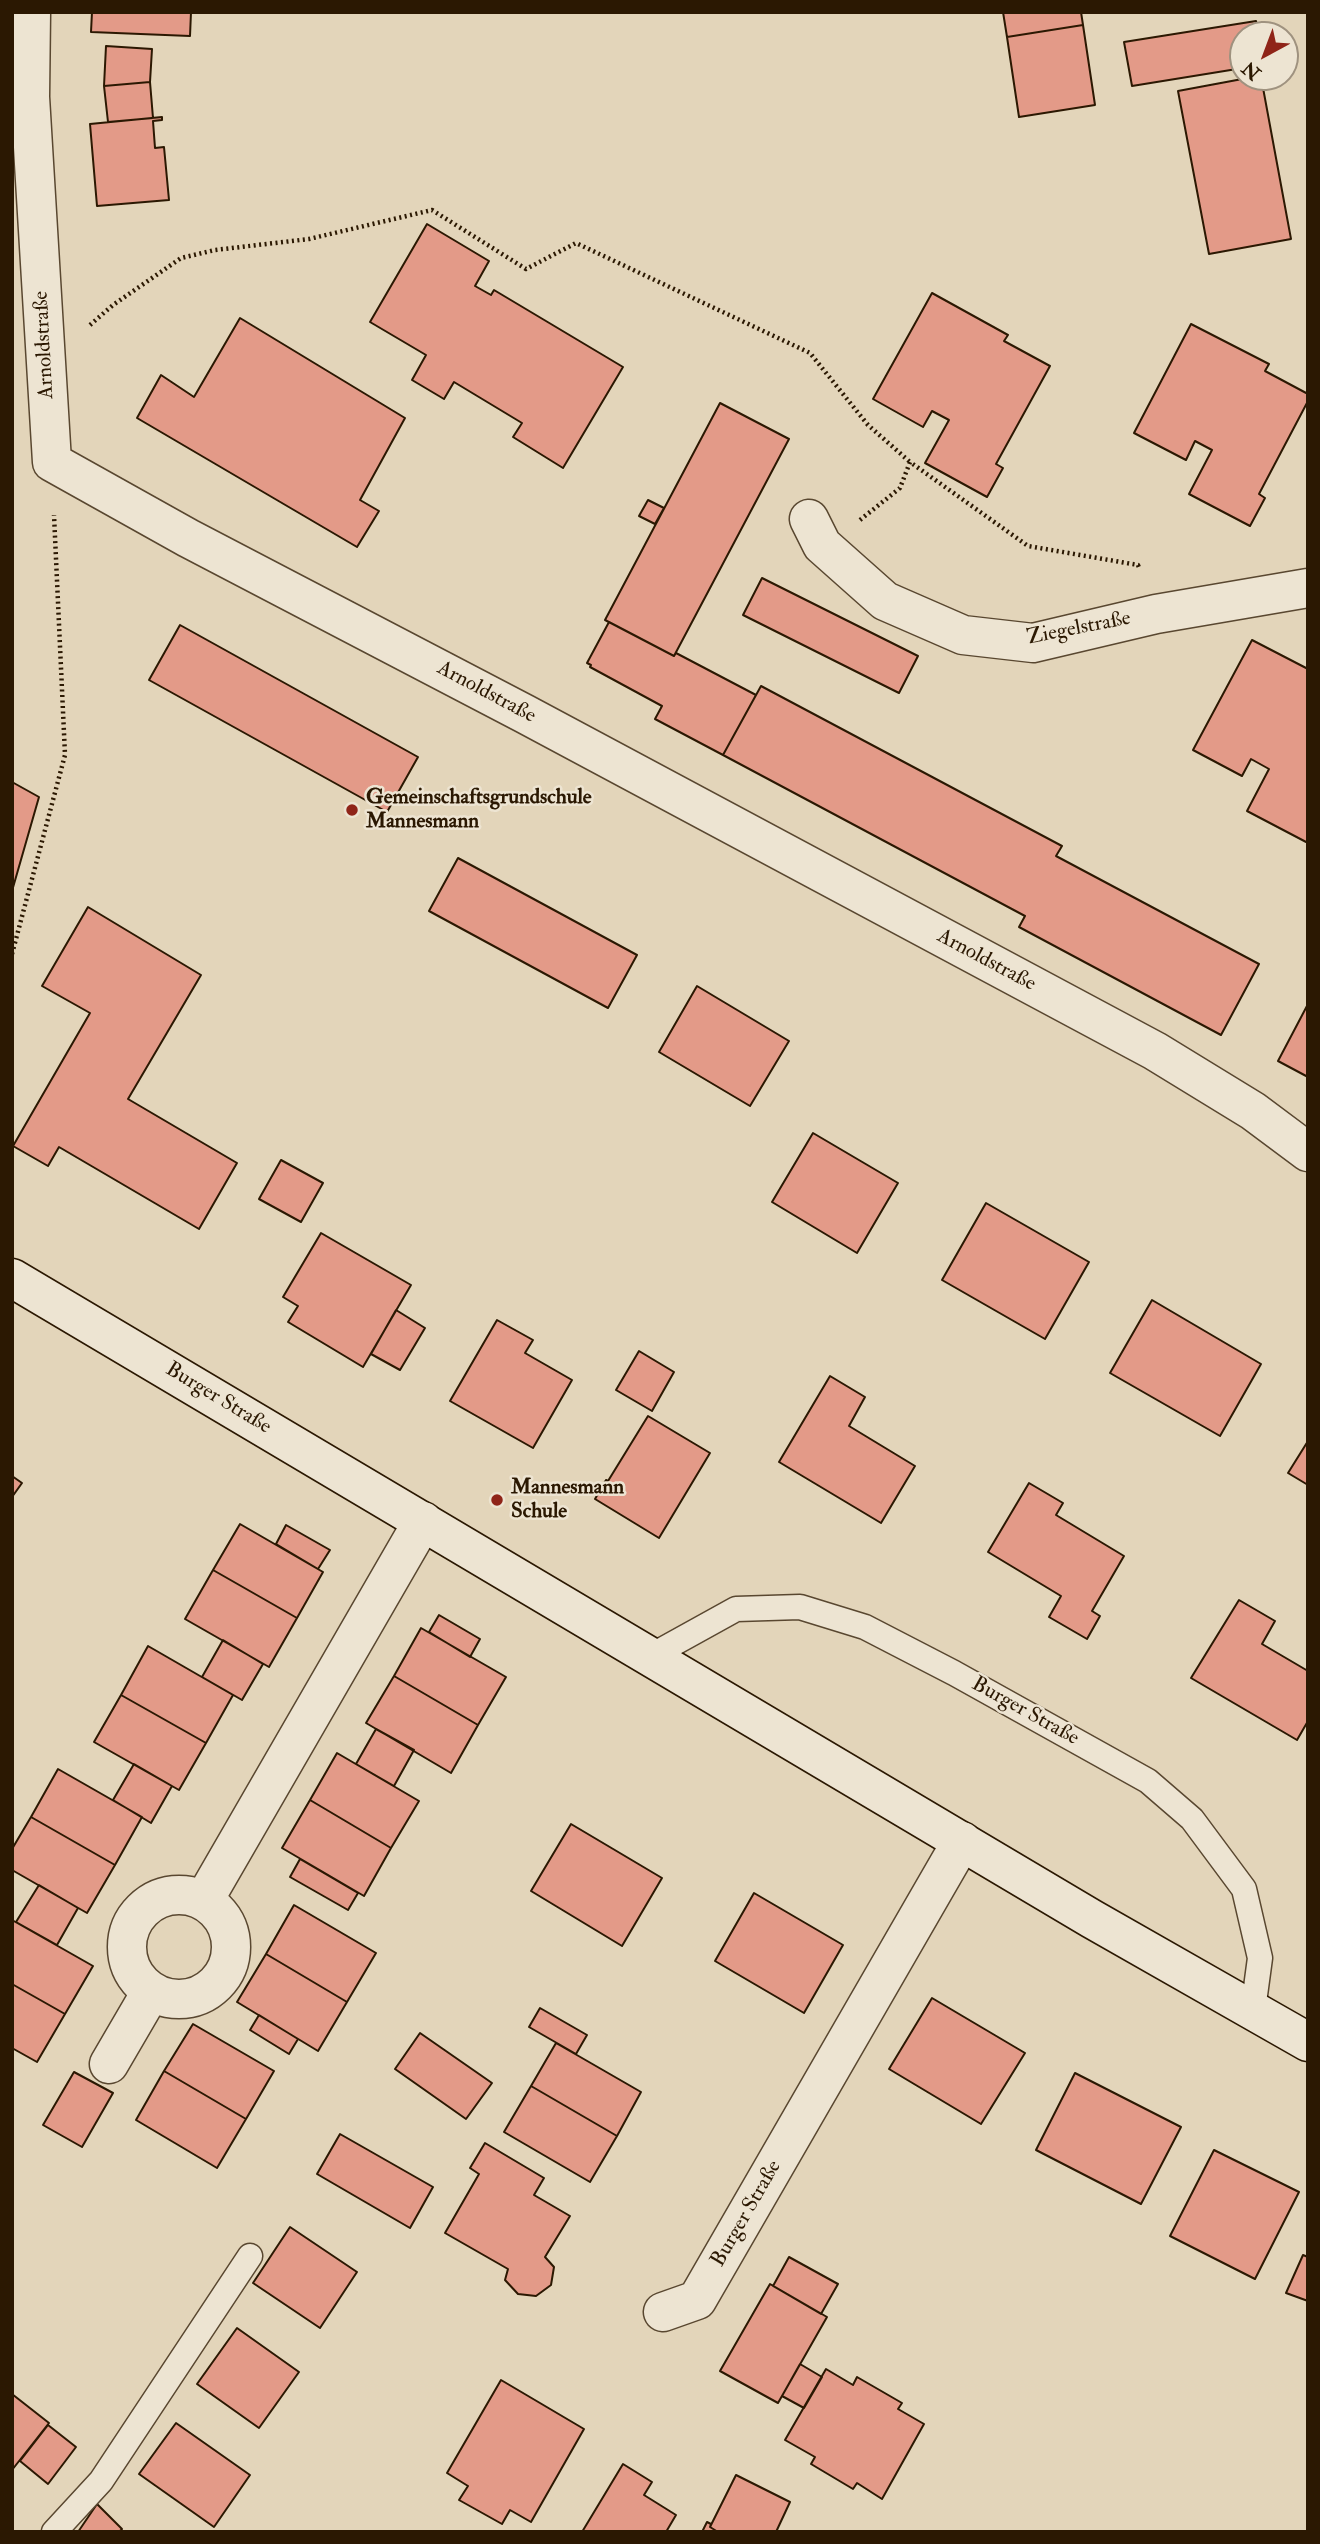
<!DOCTYPE html>
<meta charset="utf-8">
<style>
body{margin:0}
#map{position:relative;width:1320px;height:2544px;overflow:hidden;background:#e3d5ba;font-family:"IM FELL Double Pica",serif}
canvas{display:block}
.frame{position:absolute;inset:0;border:14px solid #2b1802;pointer-events:none}
.north{position:absolute;left:1229px;top:21px;width:70px;height:70px;box-sizing:border-box;background:#ede4d2;border:2px solid #9f927f;border-radius:50%;rotate:221deg;font-size:19px;font-weight:700;line-height:28px;text-align:center;color:#2b1802}
.north::after{content:'';display:block;margin:auto;width:24px;height:32px;background:#8f2418;clip-path:polygon(50% 0,100% 100%,50% 72%,0 100%)}
</style>
<div id="map">
<canvas width="1320" height="2544"></canvas>
<div class="frame"></div>
<div class="north">N</div>
</div>
<script>
const ctx = document.querySelector('canvas').getContext('2d');
ctx.lineJoin = 'round';
function fillPath(path, color) { ctx.fillStyle = color; ctx.fill(path, 'evenodd'); }
function stroke(path, color, width, dash) { ctx.strokeStyle = color; ctx.lineWidth = width; ctx.lineCap = dash ? 'butt' : 'round'; ctx.setLineDash(dash || []); ctx.stroke(path); }
function write(font, color, halo, rows, align = 'center') {
  ctx.font = font + ' "IM FELL Double Pica",serif'; ctx.lineWidth = 5; ctx.setLineDash([]); ctx.textBaseline = 'middle'; ctx.strokeStyle = halo; ctx.fillStyle = color; for (const [text, x, y, turn = 0] of rows) {
    ctx.save(); ctx.translate(x, y); ctx.rotate((+turn || 0) * Math.PI / 180); ctx.textAlign = isNaN(turn) ? turn : align; if (halo) ctx.strokeText(text, 0, 0); ctx.fillText(text, 0, 0); ctx.restore();
  }
}
const building = new Path2D(`
 M92,12h99l-1,24 -99,-4z
 M1003,12h78l2,13 -76,12z
 M1256,21l3,14h-16v33l-111,18 -8,-44z
 M1083,25l12,80 -76,12 -12,-80z
 M106,46l46,3 -2,33 -46,4z
 M1253,77h8l30,162 -82,15 -31,-163z
 M150,82l3,36 -45,4 -4,-36z
 M162,117v3l-9,1 2,27 9,-1 5,53 -72,6 -7,-82z
 M427,224l62,37 -14,25 16,9 3,-5 129,77 -60,101 -50,-31 9,-14 -68,-41 -10,17 -32,-19 14,-25 -56,-33z
 M932,293l76,42 -4,6 46,25 -54,98 7,4 -16,29 -62,-34 24,-43 -17,-9 -9,16 -50,-28z
 M240,318l165,100 -45,82 19,11 -22,36 -220,-129 24,-43 33,22z
 M1191,324l78,40 -4,7 43,23v7l-49,93 6,4 -15,28 -61,-32 23,-44 -17,-9 -9,19 -52,-27z
 M720,403l69,36 -115,217 -69,-36z
 M648,500l16,8 -9,16 -16,-8z
 M762,578l156,78 -19,37 -156,-78z
 M609,622l65,34 2,-3 80,42 -33,60 -68,-36 7,-13 -72,-39 1,-2 -4,-2z
 M180,625l238,132 -31,55 -238,-132z
 M1252,640l56,29v174l-61,-32 22,-42 -18,-10 -9,17 -49,-26z
 M761,686l301,160 -6,10 203,108 -38,71 -202,-108 6,-11 -302,-161z
 M12,782l27,15 -27,94z
 M458,858l179,97 -29,53 -179,-97z
 M88,907l113,68 -73,124 109,64 -38,66 -140,-82 -11,19 -35,-20 77,-133 -48,-27z
 M697,986l92,55 -39,65 -91,-54z
 M1308,1004v73l-30,-16z
 M813,1133l85,50 -41,70 -85,-51z
 M281,1160l42,23 -22,39 -42,-23z
 M986,1203l103,59 -44,77 -103,-59z
 M321,1233l90,52 -48,82 -75,-45 10,-16 -15,-9z
 M1152,1300l109,64 -41,72 -110,-63z
 M396,1310l29,18 -25,42 -29,-16z
 M497,1320l36,20 -8,13 47,27 -39,68 -83,-47z
 M639,1351l35,21 -22,39 -36,-21z
 M830,1376l35,21 -16,29 66,40 -34,57 -102,-61z
 M648,1416l62,37 -51,85 -64,-39 11,-19 2,1z
 M1308,1441v44l-20,-12z
 M12,1476l10,7 -10,14z
 M1029,1483l34,20 -7,12 68,41 -32,55 8,5 -13,23 -38,-22 12,-21 -73,-44z
 M240,1524l83,48 -26,46 -84,-48z
 M286,1525l44,25 -12,19 -42,-25z
 M213,1570l84,48 -28,49 -84,-48z
 M1239,1600l36,21 -13,23 46,27v50l-11,19 -106,-62z
 M439,1615l41,24 -10,18 -41,-25z
 M421,1628l85,49 -28,48 -84,-49z
 M223,1640l40,24 -21,36 -40,-23z
 M148,1646l85,49 -27,48 -85,-48z
 M394,1676l84,49 -27,48 -85,-50z
 M121,1695l85,48 -27,47 -85,-48z
 M376,1729l38,21 -20,36 -38,-22z
 M337,1753l82,48 -28,47 -81,-48z
 M134,1764l38,22 -21,37 -38,-23z
 M58,1769l84,48 -27,48 -84,-48z
 M310,1800l81,48 -27,48 -82,-48z
 M31,1817l84,48 -28,48 -75,-43v-21z
 M571,1824l91,54 -40,68 -91,-55z
 M300,1859l58,34 -10,17 -58,-33z
 M39,1885l39,23 -21,37 -41,-23z
 M754,1893l89,52 -39,68 -89,-52z
 M294,1905l82,48 -29,49 -81,-48z
 M12,1920l81,46 -28,48 -53,-30z
 M266,1954l81,48 -29,49 -81,-49z
 M12,1984l53,30 -28,48 -25,-14z
 M932,1998l93,55 -44,71 -92,-55z
 M540,2008l47,27 -11,19 -47,-27z
 M259,2015l39,24 -9,15 -39,-24z
 M193,2024l81,47 -28,48 -82,-48z
 M420,2033l72,50 -26,36 -71,-50z
 M556,2043l85,49 -24,44 -86,-50z
 M164,2071l82,48 -29,49 -81,-48z
 M74,2072l39,21 -31,54 -39,-22z
 M1075,2073l106,54 -40,77 -105,-54z
 M531,2086l86,50 -27,46 -86,-50z
 M340,2134l93,53 -23,41 -93,-54z
 M485,2143l59,35 -10,17 36,21 -25,41 9,10 -3,18 -15,11 -18,-2 -13,-14 3,-11 -63,-36 34,-59 -9,-6z
 M1214,2150l85,42 -44,87 -85,-43z
 M290,2227l67,45 -37,56 -67,-45z
 M1303,2255l5,2v44l-22,-8z
 M789,2257l49,27 -17,30 -48,-28z
 M770,2284l57,33 -49,86 -58,-32z
 M237,2328l62,44 -40,56 -62,-44z
 M800,2364l22,13 -18,31 -22,-12z
 M826,2369l27,16 4,-8 45,26 -4,6 26,15 -42,75 -25,-16 -4,6 -42,-25 4,-7 -30,-17z
 M501,2380l83,49 -53,93 -21,-12 -8,14 -43,-24 9,-14 -21,-13z
 M12,2394l37,29 -37,47z
 M176,2423l74,52 -36,52 -75,-53z
 M48,2425l28,22 -28,37 -28,-23z
 M623,2464l29,18 -8,13 32,20 -10,17h-84z
 M736,2475l54,27 -14,30h-58l-8,-5z
 M97,2504l25,25 -3,3h-41z
 M707,2522l4,2 -1,3 8,5h-16z`);
const path = new Path2D(`
 M90,325l23,-20 68,-47 34,-8 94,-11 123,-29 94,59 50,-26 234,110 58,72 42,37
 M860,520l40,-32 10,-26 118,84 110,19 2,5
 M12,954l53,-199 -11,-240`);
const service = new Path2D(`
 M651,1656l85,-47 64,-2 65,20 89,46 194,108 44,38 52,70 16,69 -7,52
 M54,2532l47,-51 149,-225`);
const minor = new Path2D(`
 M31,12l-1,85 22,365 136,76 337,176 630,337 98,60 55,41
 M809,519l13,26 63,56 78,34 70,8 123,-29 152,-26
 M127 1947a52 52 0 1 1 104 0a52 52 0 1 1-104 0Z
 M204,1900l219,-379
 M109,2064l42,-72
 M663,2312l34,-12 265,-459`);
const secondary = new Path2D(`
 M12,1278l1080,641 216,123`);
const markers = [
 [352,810,7,"#8f2418"],
 [497,1500,7,"#8f2418"]
];
const streetNames = [
 ["Arnoldstraße",45,345,-93],
 ["Ziegelstraße",1079,629,-11],
 ["Arnoldstraße",486,693,28],
 ["Arnoldstraße",986,961,28],
 ["Burger Straße",218,1399,31],
 ["Burger Straße",1025,1712,29],
 ["Burger Straße",747,2214,-60]
];
const poiNames = [
 ["Gemeinschaftsgrundschule",366,798],
 ["Mannesmann",366,822],
 ["Mannesmann",511,1488],
 ["Schule",511,1512]
];
fillPath(building, '#e39a88');
stroke(building, '#2b1802', 2);
stroke(service, '#594730', 27);
stroke(minor, '#594730', 41);
stroke(secondary, '#2b1802', 41);
stroke(path, '#2b1802', 4.5, [2, 3.5]);
stroke(service, '#ede4d2', 24);
stroke(minor, '#ede4d2', 38);
stroke(secondary, '#ede4d2', 38);
for (const [x, y, r, color] of markers) { const dot = new Path2D(); dot.arc(x, y, r, 0, 2 * Math.PI); ctx.fillStyle = color; ctx.fill(dot); stroke(dot, '#ede4d2', 2.5); }
write('21px', '#2b1802', '#ede4d2', streetNames);
write('bold 21px', '#2b1802', '#ede4d2', poiNames, 'left');
</script>
